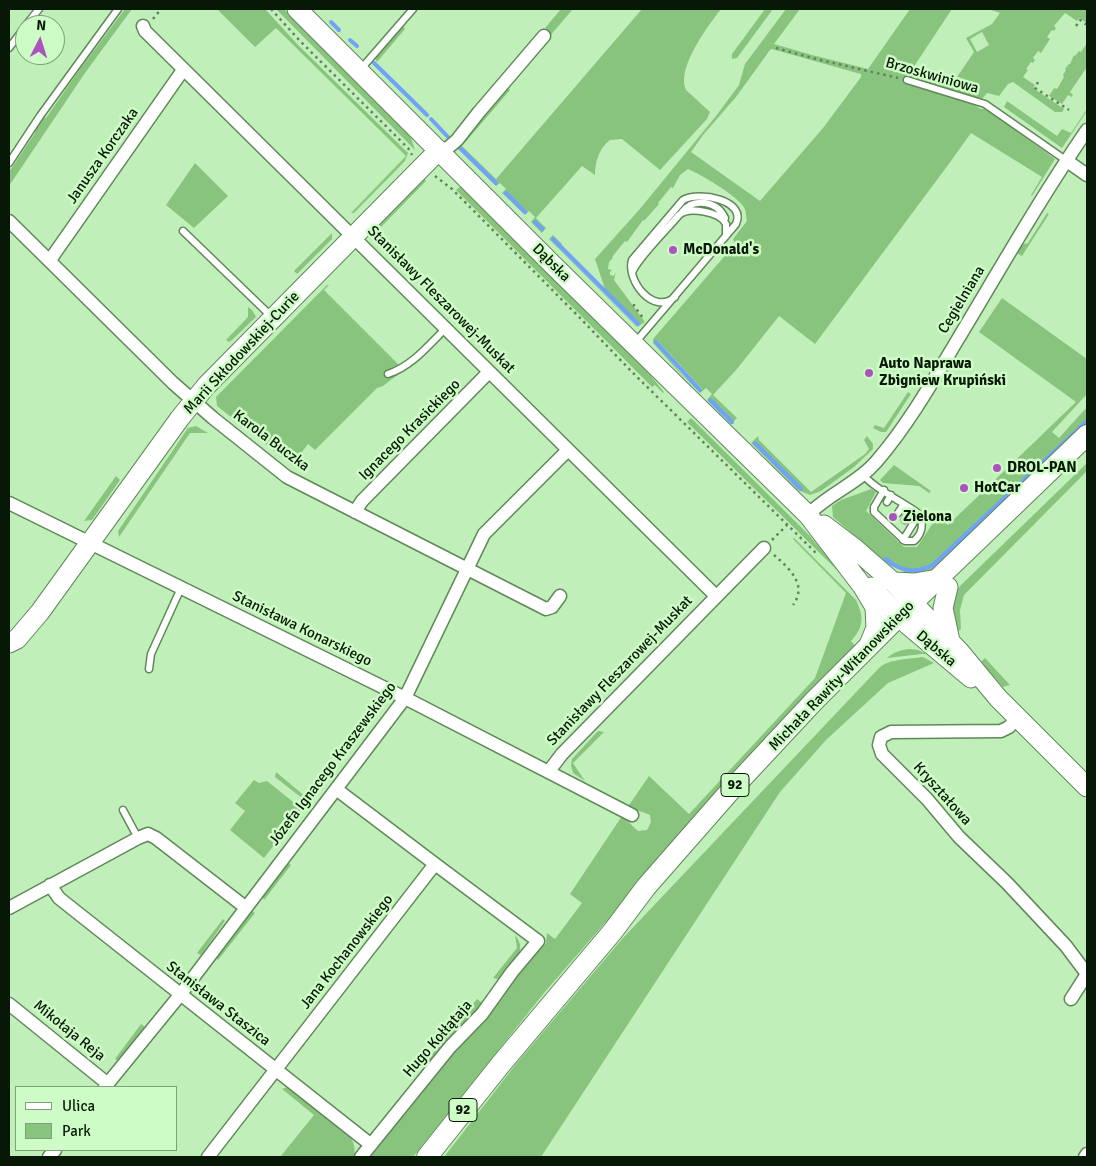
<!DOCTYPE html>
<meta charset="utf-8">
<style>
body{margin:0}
#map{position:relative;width:1096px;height:1166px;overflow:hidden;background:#c1efb9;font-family:Signika,sans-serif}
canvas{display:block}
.frame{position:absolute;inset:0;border:10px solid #081806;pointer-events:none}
.legend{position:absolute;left:15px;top:1086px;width:162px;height:65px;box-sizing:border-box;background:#cefcc6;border:1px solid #7fa179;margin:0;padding:6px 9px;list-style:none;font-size:15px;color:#081806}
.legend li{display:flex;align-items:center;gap:10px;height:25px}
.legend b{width:25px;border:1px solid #7fa179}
.north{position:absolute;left:15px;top:15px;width:50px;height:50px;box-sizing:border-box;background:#cefcc6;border:1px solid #7fa179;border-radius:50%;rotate:5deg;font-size:14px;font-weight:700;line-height:20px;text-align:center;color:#081806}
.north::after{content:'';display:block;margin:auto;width:18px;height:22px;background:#ad53bf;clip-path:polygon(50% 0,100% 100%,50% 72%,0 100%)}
</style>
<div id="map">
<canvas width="1096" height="1166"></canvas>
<div class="frame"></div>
<ul class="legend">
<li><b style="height:6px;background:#fff"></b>Ulica</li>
<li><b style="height:14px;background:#89c47e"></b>Park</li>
</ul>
<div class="north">N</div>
</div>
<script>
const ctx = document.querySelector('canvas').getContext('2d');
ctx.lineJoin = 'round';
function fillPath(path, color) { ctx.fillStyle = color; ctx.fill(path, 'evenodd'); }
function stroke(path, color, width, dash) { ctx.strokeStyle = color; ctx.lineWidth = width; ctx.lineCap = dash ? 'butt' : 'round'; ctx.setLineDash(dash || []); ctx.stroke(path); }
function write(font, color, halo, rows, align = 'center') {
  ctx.font = font + ' Signika,sans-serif'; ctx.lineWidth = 5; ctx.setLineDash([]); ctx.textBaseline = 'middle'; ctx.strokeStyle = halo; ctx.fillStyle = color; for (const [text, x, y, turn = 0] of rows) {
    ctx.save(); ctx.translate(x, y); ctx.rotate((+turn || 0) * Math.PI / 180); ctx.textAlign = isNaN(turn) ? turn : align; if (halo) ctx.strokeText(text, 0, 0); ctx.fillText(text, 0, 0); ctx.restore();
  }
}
const green = new Path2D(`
 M125,9h7l-47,64 -76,113v-14l26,-39 -1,-2 10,-14 2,1 34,-49z
 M217,9h48l33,36 110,108 -3,8 -51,52h-3l55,-57 -130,-128 -21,19z
 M276,9h8l126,126 5,15z
 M561,9h12l-66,77 3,4 -48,56 34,33 146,-170h79c-13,17 -45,59 -35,81l24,22 -3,7 -47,51 -38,-31 -12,1c-11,8 -15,22 -15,35l-13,-9 -46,52 10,10 -4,5 -11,-11 4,-5 -6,-6 -4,4 -23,-22 4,-4 -6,-6 -4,3 -39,-38 31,-43 62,-72 -5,-5z
 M765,9h8l-36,49 -5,1v-5z
 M786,9h14l-26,35 38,11 56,14 42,-60h42l-41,62 42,12 21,-31 -8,-14 26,-14 8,-11 -12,-4h99v14l-8,-5 -2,3 -12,-8 -11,13 2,2 -2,3 -2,-1 -5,7 3,2 -9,14 -3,-2 -5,7 2,2 -2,3 -2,-1 -5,7 2,1 -5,7 12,8 -2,3 31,21 -2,3h-7l-42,-30 -5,2 -9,12 -12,-3 -5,6h-6l-6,4 11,6 11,-1 11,10 -1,2 53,39 -23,37 -1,-1 11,-18 -71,-44 -23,32 -133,179 -36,-28 -42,53 -24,26 24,23 -6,6 -24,-24 5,-6 -6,-6 -6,5 -21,-21 -26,-29v-4l82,-95 -2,-5 14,-18c-1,-4 -1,-9 -2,-12 -5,-12 -45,-35 -57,-40l-8,6 -7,13 -2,-1 -13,16 1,1 -15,17 -1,-1 -16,22 -2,-1 -13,16 1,1 -4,4 -1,7 4,1 -2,2v3l4,1 2,-4 -2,8 31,42 -8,5 -88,-88 4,-4 9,9 -3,4 78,78 3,-2 -35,-35 -10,-30 44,-49 77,-94 23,-31 6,-21zM982,32l7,13 -12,7 -7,-13zM772,49l85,24 4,1v3l-38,51 -63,73 -69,-49 12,-17 33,-38 34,-47zM657,340l45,49 -2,2 -18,-17 -27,-32z
 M403,26l2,3 -28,33 -3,-5z
 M1087,43v24l-17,25 3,3 -1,2 -4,-2 -6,9 -13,-8 5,-8 3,1 7,-12 -1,-2 3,-5 -1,-1 4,-5h1l4,-9 1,1 4,-5 2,1z
 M1007,101l50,35 5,-7 9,4 16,-24v2l-25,37 -58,-41z
 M195,163l33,33 -34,32 -28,-23z
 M424,179l2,2 -45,46 -2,-3z
 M461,186l182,180 21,26 -1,1 -8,-8 -3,2 -196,-197z
 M1047,213l2,1 -27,42 -4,-2 -1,-3 4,-6 7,-2z
 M332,233v6l-35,35 -3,-3z
 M327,285h2l-5,5 80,80 -21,16 -6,2 -62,62 -7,-6 -16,21 -75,-59 -1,-9z
 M1002,298l85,61v35l-35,38 7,6 28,-31v17l-154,148 -27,4 1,-3 -18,-8 -56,-48 -1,-11 9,-6 30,-11 5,3 -10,19 38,36h13l20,-30 11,8 128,-123 -97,-70z
 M248,307l4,3 4,7 -24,23 -3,2 -3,-2 22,-23z
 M908,392l3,2 -25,38h-5l-8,-4 2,-3 9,3z
 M691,418l118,117 39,46 -161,-159z
 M196,426l12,7h-18l-71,104 -1,-6 70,-103z
 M758,436l1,4 52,52 54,-38 4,-5 -5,-9 3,-4 6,8v5l-19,18 -33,24 -11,4 -12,-5 -47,-47z
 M907,444l-13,21 37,26 -2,2 -10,-7 -36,-3 -3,-3 14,-15z
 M1087,463v8l-123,124 -4,15 1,19 -7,6 -3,-35 9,-14z
 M116,476l4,4 -28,40 -8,1z
 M794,538l62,62c8,17 8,27 -5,41l5,6 -226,247 -86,99 -131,164h-49l165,-199h4l13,-15 1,-10 8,6 27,-36 -12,-9 52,-78 16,15 9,-1 4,-8 -1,-7c-10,-5 -14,-4 -23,-7l22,-32 40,38 126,-136 31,-85 -53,-54z
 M909,649l9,1 10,4h-6l-35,4c7,-6 13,-8 22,-9z
 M923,657l11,6 -46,20 -62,57 -46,52 -239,365h-97l72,-93 107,-126 256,-270c9,-9 31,-9 44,-11z
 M985,658l25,27 -7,2 -22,-25z
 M598,731l6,1 -31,31 12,18 -12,-8 -2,-8 1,-6z
 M276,772l30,25 15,-20 3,3 -17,22 -32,-25z
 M254,780l5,3 8,-2 35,28 -38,49 -34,-28 15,-19 -10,-8z
 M288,863l3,2 -27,35 -2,-4z
 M251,910l4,3 -37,47 -3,-3z
 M223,919l2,2 -24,34 -4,-2z
 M515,935c14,17 -3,32 -14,45l-8,-2 24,-30z
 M477,999l7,5 -57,65 -3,-5z
 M141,1024l4,3 -27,34 -3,-2z
 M287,1087l4,2c15,11 56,37 62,53 2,5 2,10 1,15h-74l34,-42 -32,-26z`);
const stream = new Path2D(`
 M331,22l8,8
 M350,40l7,6
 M374,63l53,52
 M431,119l17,18
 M460,148l36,35
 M506,193l19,19
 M535,222l7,7
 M553,239l85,85
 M656,342l44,48
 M710,400l22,22
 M755,443l46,46
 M885,560l1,-1c15,13 30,15 47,6l154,-144`);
const path = new Path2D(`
 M271,9l29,32 108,107 4,7
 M153,19l8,-10
 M1076,26l4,-6 7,5
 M776,48l40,11 82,19
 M1038,82l-3,6 34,22
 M435,176l17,13 130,131 49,51 187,184
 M634,304v2l10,13
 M772,540l15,-15
 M774,555c15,13 34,30 19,50`);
const lane = new Path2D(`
 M26,25l13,-16
 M9,48l16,-21
 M360,70l53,-61
 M907,80l78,24 82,57
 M9,163l31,-47 78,-107
 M682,212c12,-15 35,-11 43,6
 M183,231l89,86
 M632,273c3,-12 37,-46 47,-58 10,-9 41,-3 47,9v12
 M634,344l102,-120c11,-24 -37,-33 -53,-24l-51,60c-6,20 21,56 43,37
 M388,374c24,-8 41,-29 58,-46
 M863,474c9,14 41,28 56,40 5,10 3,20 -5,27h-9l-31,-29v-5l10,-17
 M887,502l4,-7
 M898,513l6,-9
 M905,520l7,-11
 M903,540l16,-26
 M149,669l2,-15 30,-66
 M123,810l15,28`);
const street = new Path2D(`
 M143,26l2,5 571,565
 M442,153l15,-13 22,-28 65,-76
 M1067,161l20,14
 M9,221l164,162 40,35 74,59 259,132 6,-2 8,-11
 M50,260l133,-190
 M9,503l396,195 227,117
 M355,512l7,-11 127,-129
 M808,515c20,-21 49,-31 68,-53 32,-37 57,-81 82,-123 42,-70 83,-142 129,-209
 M1017,718l-8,9 -8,4 -110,1 -10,5 -2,8 3,9 45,45 32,38 48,46 59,63 21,28
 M549,771l13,-17 202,-206
 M50,885l9,13 10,8 301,238
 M9,908l129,-70 10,-4 8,4 89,69
 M1071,999l16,-25
 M9,1004l99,80
 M105,1087l75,-92 225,-297 79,-164 84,-84
 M49,1157l6,-7
 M208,1157l227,-293 -99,-75
 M361,1157l89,-110 32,-33 30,-42 26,-31 -103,-77
 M1085,1157l2,-3`);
const secondary = new Path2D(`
 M297,9l256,256 255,250 55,72 12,20 1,21 -8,19
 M824,525l29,22 40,35 67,70 38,46 89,89
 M893,582l21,1 24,-4
 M871,587l37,38 63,53
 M948,587l-5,21 7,33
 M9,643l8,-4 23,-27 140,-194 26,-32 233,-236`);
const primary = new Path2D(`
 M427,1157l74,-93 112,-133 33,-44 85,-97 83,-89 85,-85 188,-181`);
const markers = [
 [673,250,5,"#ad53bf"],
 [869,373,5,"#ad53bf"],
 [997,468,5,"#ad53bf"],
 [964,488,5,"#ad53bf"],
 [893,517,5,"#ad53bf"]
];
const shields = [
 [735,785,28],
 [463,1110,28]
];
const shieldNames = [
 ["92",735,785],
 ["92",463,1110]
];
const streetNames = [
 ["Brzoskwiniowa",932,76,16],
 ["Janusza Korczaka",103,156,-55],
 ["Dąbska",551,263,45],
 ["Stanisławy Fleszarowej-Muskat",441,300,45],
 ["Cegielniana",962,300,-59],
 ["Marii Skłodowskiej-Curie",242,353,-47],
 ["Ignacego Krasickiego",410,430,-45],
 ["Karola Buczka",271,441,37],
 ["Stanisława Konarskiego",302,629,26],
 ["Dąbska",936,649,40],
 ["Stanisławy Fleszarowej-Muskat",620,671,-46],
 ["Michała Rawity-Witanowskiego",842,676,-46],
 ["Józefa Ignacego Kraszewskiego",333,764,-53],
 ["Kryształowa",942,794,48],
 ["Jana Kochanowskiego",347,952,-52],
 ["Stanisława Staszica",218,1004,38],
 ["Mikołaja Reja",69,1031,39],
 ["Hugo Kołłątaja",438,1039,-49]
];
const poiNames = [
 ["McDonald's",683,250],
 ["Auto Naprawa",879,364],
 ["Zbigniew Krupiński",879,381],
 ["DROL-PAN",1007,468],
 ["HotCar",974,488],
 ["Zielona",903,517]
];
fillPath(green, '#89c47e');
stroke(stream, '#6ea2fb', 4);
stroke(lane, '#5f8858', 9);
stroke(street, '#5f8858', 15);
stroke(secondary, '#5f8858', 21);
stroke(primary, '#5f8858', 22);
stroke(path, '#63825e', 2.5, [2.5, 4]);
stroke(lane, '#fff', 6);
stroke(street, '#fff', 12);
stroke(secondary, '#fff', 19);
stroke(primary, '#fff', 20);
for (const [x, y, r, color] of markers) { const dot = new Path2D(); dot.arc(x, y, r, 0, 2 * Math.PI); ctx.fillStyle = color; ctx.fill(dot); stroke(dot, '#cefcc6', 2); }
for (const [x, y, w] of shields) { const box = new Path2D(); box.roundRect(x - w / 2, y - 11.5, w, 23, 4); ctx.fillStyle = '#cefcc6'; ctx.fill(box); stroke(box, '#081806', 1); }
write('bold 14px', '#081806', null, shieldNames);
write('15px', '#081806', '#cefcc6', streetNames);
write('bold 15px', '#081806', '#cefcc6', poiNames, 'left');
</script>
